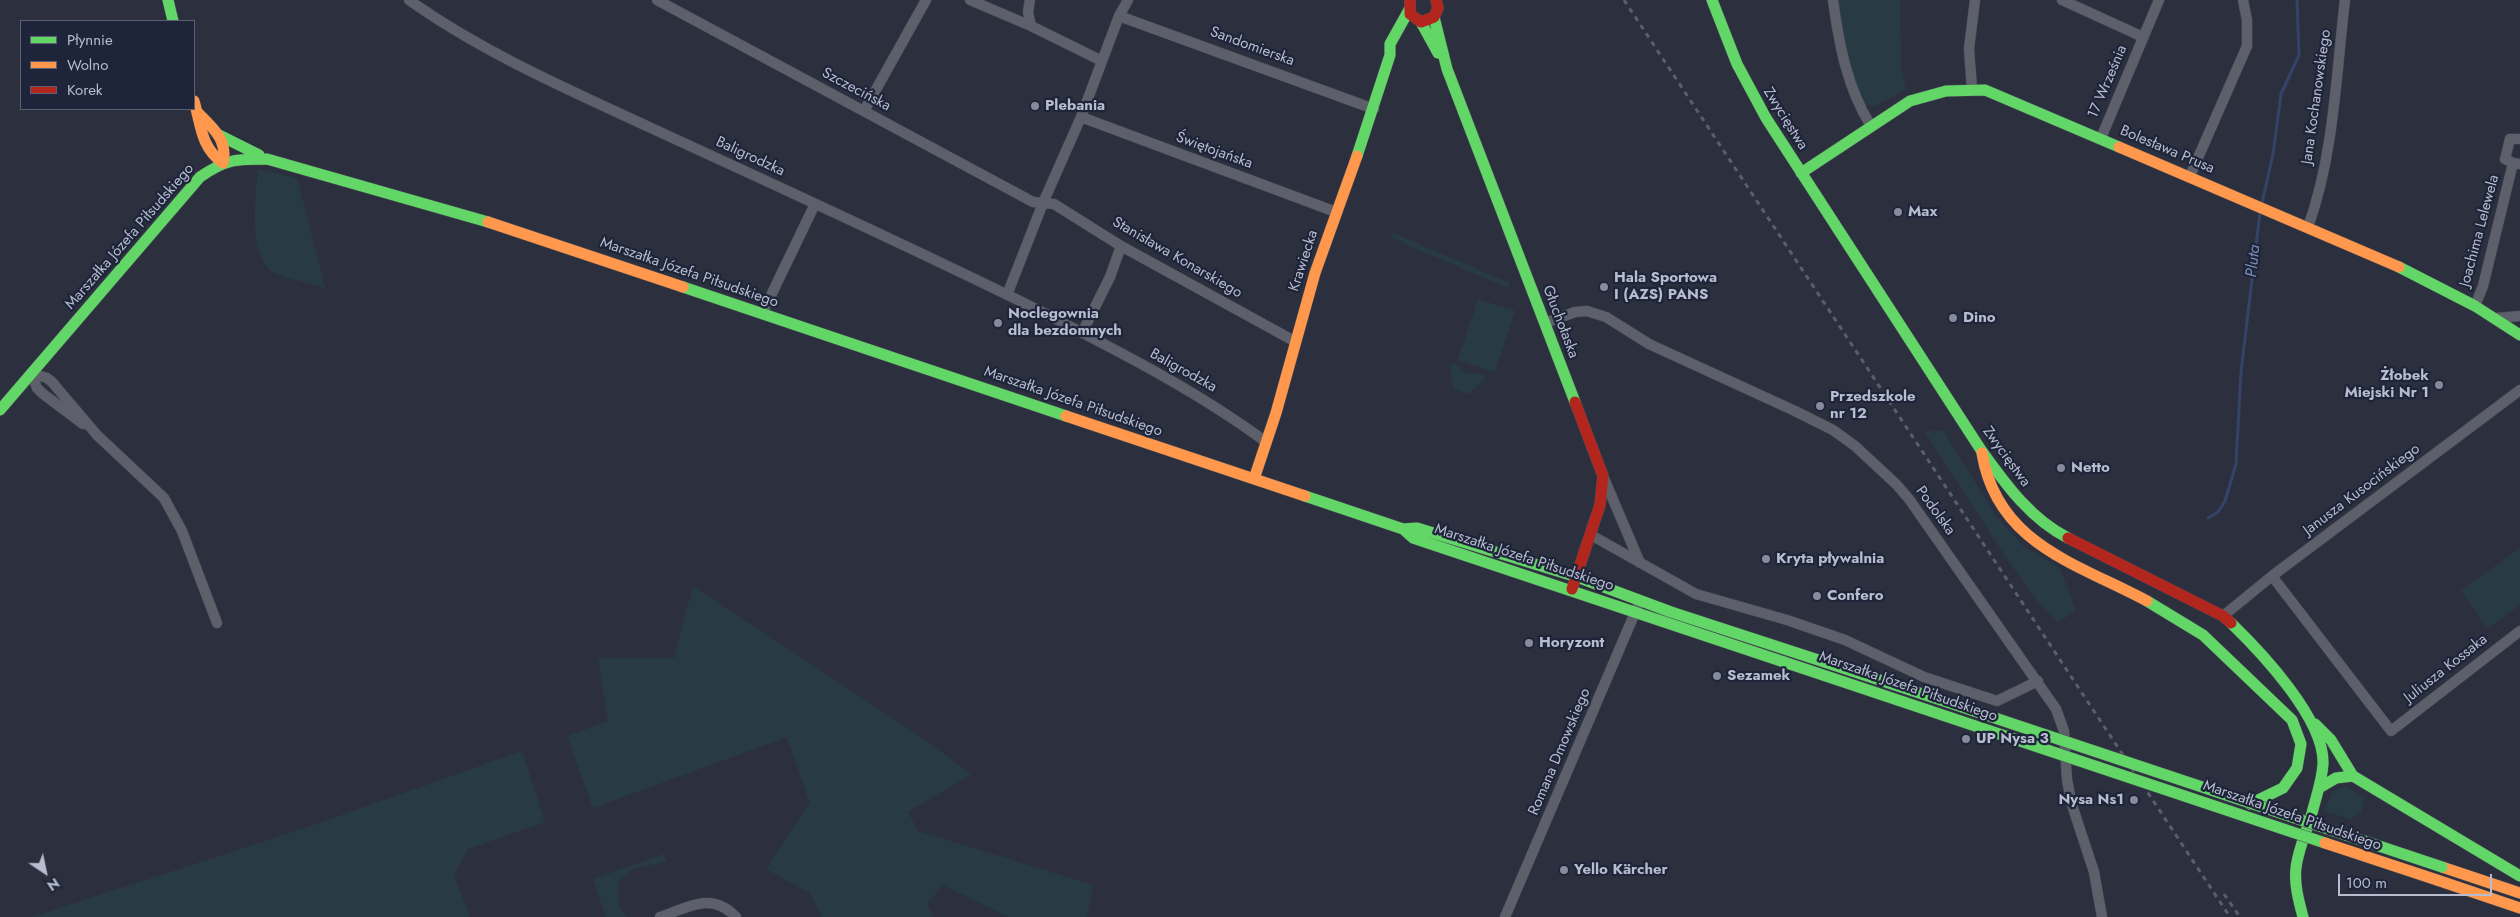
<!DOCTYPE html>
<meta charset="utf-8">
<style>
body{margin:0}
#map{position:relative;width:2520px;height:917px;overflow:hidden;background:#2c303e;font-family:Jost,sans-serif}
canvas{display:block}
.legend{position:absolute;left:20px;top:20px;width:175px;height:90px;box-sizing:border-box;background:#1e253a;border:1px solid #5b6175;margin:0;padding:6px 9px;list-style:none;font-size:15px;color:#b7bcce}
.legend li{display:flex;align-items:center;gap:10px;height:25px}
.legend b{width:25px;border:1px solid #5b6175}
.north{position:absolute;left:20px;top:847px;width:50px;height:50px;-webkit-text-stroke:4px #1e253a;paint-order:stroke;rotate:146deg;font-size:14px;font-weight:700;line-height:20px;text-align:center;color:#b7bcce}
.north::after{content:'';display:block;margin:auto;width:18px;height:22px;background:#b7bcce;clip-path:polygon(50% 0,100% 100%,50% 72%,0 100%)}
.scale{position:absolute;left:2338px;top:874px;width:154px;height:22px;box-sizing:border-box;border:2px solid #b7bcce;border-top:0;padding-left:6px;font-size:15px;line-height:18px;white-space:nowrap;color:#b7bcce;-webkit-text-stroke:4px #1e253a;paint-order:stroke}
</style>
<div id="map">
<canvas width="2520" height="917"></canvas>
<ul class="legend">
<li><b style="height:6px;background:#63d668"></b>Płynnie</li>
<li><b style="height:6px;background:#ff974d"></b>Wolno</li>
<li><b style="height:6px;background:#b3261e"></b>Korek</li>
</ul>
<div class="north">N</div>
<div class="scale">100 m</div>
</div>
<script>
const ctx = document.querySelector('canvas').getContext('2d');
ctx.lineJoin = 'round';
function fillPath(path, color) { ctx.fillStyle = color; ctx.fill(path, 'evenodd'); }
function stroke(path, color, width, dash) { ctx.strokeStyle = color; ctx.lineWidth = width; ctx.lineCap = dash ? 'butt' : 'round'; ctx.setLineDash(dash || []); ctx.stroke(path); }
function write(font, color, halo, rows, align = 'center') {
  ctx.font = font + ' Jost,sans-serif'; ctx.lineWidth = 4.5; ctx.setLineDash([]); ctx.textBaseline = 'middle'; ctx.strokeStyle = halo; ctx.fillStyle = color; for (const [text, x, y, turn = 0] of rows) {
    ctx.save(); ctx.translate(x, y); ctx.rotate((+turn || 0) * Math.PI / 180); ctx.textAlign = isNaN(turn) ? turn : align; if (halo) ctx.strokeText(text, 0, 0); ctx.fillText(text, 0, 0); ctx.restore();
  }
}
const green = new Path2D(`
 M1838,0h62l1,68 5,22 -31,16 -13,-2 -10,-26z
 M258,169l39,9 28,110c-12,-4 -43,-10 -52,-16 -26,-18 -17,-75 -15,-103z
 M1393,233l117,50 -2,5 -103,-44v-2l-13,-4z
 M1478,299l37,12 -20,61 -37,-12z
 M1452,364h4l11,10 15,-1 3,5 -16,16 -15,-5 -4,-21z
 M1943,430l53,86 27,30 37,22 16,43 -18,11 -15,-14 -34,-46 -84,-130z
 M2520,548v57l-32,23 -27,-37z
 M693,586l235,156 43,32 -63,38 10,19 175,54 -6,32h-78l-66,-32 -16,19 6,13h-111l-12,-24 -44,-24 44,-66 -23,-66 -194,71 -26,-72 41,-15 -10,-63h76z
 M522,751l23,71 -77,27 -14,26 16,42h-438l273,-89z
 M2347,787l18,11 -4,14 -10,7 -27,-8 9,-20z
 M664,854l3,8 -32,6 -16,13c-2,15 -3,25 9,36h-22l-13,-38z`);
const stream = new Path2D(`
 M2262,203l11,-49 8,-60 18,-39 -2,-55
 M2208,518l10,-6 7,-11 11,-37 5,-92 19,-160`);
const street = new Path2D(`
 M409,0c73,52 158,89 240,127 132,61 265,121 395,186 76,39 153,78 222,129
 M657,0l376,202 21,2 67,42 175,96
 M970,0l61,26 71,35
 M1030,0l-2,12 3,14
 M1833,0c6,44 14,88 38,126
 M2062,0l81,37
 M1119,16l255,93
 M1972,89l-3,-40 6,-49
 M864,111l62,-111
 M1081,117l255,95
 M2101,138l58,-138
 M2513,163l-8,-4 5,-20h8
 M2190,176l57,-130v-26l-4,-20
 M2308,227c26,-72 28,-152 37,-227
 M1007,295l36,-92 38,-86 38,-101 9,-16
 M2475,306l8,-20 30,-123 7,1
 M762,314l53,-110
 M2497,318l23,-2
 M1545,323l30,-11 12,-1 19,6 43,27 146,67 38,19 22,16 41,38 13,15 147,210 8,22 3,49 5,25 22,67 8,45
 M1082,333l28,-56 11,-31
 M31,373l16,5 5,4 45,53 67,63 18,33 35,92
 M31,373l6,15 5,5 41,31
 M1603,476l37,87
 M1591,535l105,59 91,26 58,20 79,37 73,24 41,-20
 M2272,576l119,155 129,-100
 M2223,616l49,-40 248,-186
 M660,917c29,-10 52,-26 76,0
 M1505,917l132,-309`);
const fast = new Path2D(`
 M168,0l5,21
 M1712,0l25,64 29,54 215,332c24,33 49,69 87,88
 M1434,17l13,52 128,333
 M1421,22l17,31
 M219,135l40,20
 M1357,156l33,-101v-11l19,-34
 M1801,173l109,-72 36,-10 39,-1 134,57
 M2399,267l76,39 45,29
 M683,287l383,129
 M0,410l200,-233c26,-18 37,-18 67,-18l221,63
 M1305,496l98,33 10,9 371,124
 M1403,529l14,-1 160,49 94,35 279,91
 M2147,601l56,34 89,85 9,24 -4,24 -14,20 -33,16
 M2231,623c31,30 94,97 92,141 -1,17 -7,33 -11,49 -5,17 -14,37 -16,55 -2,16 3,34 7,49
 M2315,724l16,16 22,36 167,100
 M2319,788l17,-10 17,-2`);
const slow = new Path2D(`
 M194,101c7,24 7,47 29,62
 M198,113c15,15 30,27 25,50
 M2119,147l280,120
 M488,222l195,65
 M1066,416l239,80
 M1982,453c15,91 94,110 165,148
 M1254,479l22,-66 39,-140 42,-117
 M2442,867l78,26
 M2437,880l83,28`);
const jam = new Path2D(`
 M1410,0v14l11,8 13,-5 4,-9 -2,-8
 M2068,538l155,78 8,7
 M1572,589l28,-84 3,-29 -28,-74`);
const rail = new Path2D(`
 M1624,0l606,917
 M2224,894l16,23`);
const fastBridge = new Path2D(`
 M1784,662l541,181
 M1950,703l492,164`);
const slowBridge = new Path2D(`
 M2325,843l112,37`);
const markers = [
 [1035,106,5,"#868b9c"],
 [1898,212,5,"#868b9c"],
 [1604,287,5,"#868b9c"],
 [1953,318,5,"#868b9c"],
 [998,323,5,"#868b9c"],
 [2439,385,5,"#868b9c"],
 [1820,406,5,"#868b9c"],
 [2061,468,5,"#868b9c"],
 [1766,559,5,"#868b9c"],
 [1817,596,5,"#868b9c"],
 [1529,643,5,"#868b9c"],
 [1717,676,5,"#868b9c"],
 [1966,739,5,"#868b9c"],
 [2134,800,5,"#868b9c"],
 [1564,870,5,"#868b9c"]
];
const streetNames = [
 ["Sandomierska",1252,47,20],
 ["17 Września",2108,82,-67],
 ["Szczecińska",856,90,28],
 ["Jana Kochanowskiego",2317,97,-82],
 ["Zwycięstwa",1785,119,58],
 ["Bolesława Prusa",2167,150,23],
 ["Świętojańska",1214,151,20],
 ["Baligrodzka",750,157,25],
 ["Joachima Lelewela",2480,231,-75],
 ["Marszałka Józefa Piłsudskiego",130,237,-49],
 ["Stanisława Konarskiego",1177,258,30],
 ["Krawiecka",1304,261,-72],
 ["Marszałka Józefa Piłsudskiego",689,273,19],
 ["Głuchołaska",1560,322,69],
 ["Baligrodzka",1183,371,29],
 ["Marszałka Józefa Piłsudskiego",1073,402,19],
 ["Zwycięstwa",2006,457,54],
 ["Janusza Kusocińskiego",2362,490,-37],
 ["Podolska",1935,511,54],
 ["Marszałka Józefa Piłsudskiego",1524,558,18],
 ["Juliusza Kossaka",2446,669,-38],
 ["Marszałka Józefa Piłsudskiego",1908,687,19],
 ["Romana Dmowskiego",1560,752,-67],
 ["Marszałka Józefa Piłsudskiego",2292,816,19]
];
const poiNames = [
 ["Plebania",1045,106],
 ["Max",1908,212],
 ["Hala Sportowa",1614,278],
 ["I (AZS) PANS",1614,295],
 ["Noclegownia",1008,314],
 ["dla bezdomnych",1008,331],
 ["Dino",1963,318],
 ["Żłobek",2429,376,"right"],
 ["Miejski Nr 1",2429,393,"right"],
 ["Przedszkole",1830,397],
 ["nr 12",1830,414],
 ["Netto",2071,468],
 ["Kryta pływalnia",1776,559],
 ["Confero",1827,596],
 ["Horyzont",1539,643],
 ["Sezamek",1727,676],
 ["UP Nysa 3",1976,739],
 ["Nysa Ns1",2124,800,"right"],
 ["Yello Kärcher",1574,870]
];
const waterNames = [
 ["Pluta",2254,261,-84]
];
fillPath(green, '#283b45');
stroke(stream, '#364369', 3);
stroke(street, '#474b55', 11);
stroke(fast, '#474b55', 12);
stroke(slow, '#474b55', 12);
stroke(jam, '#474b55', 12);
stroke(street, '#5d606b', 10);
stroke(fast, '#63d668', 11);
stroke(slow, '#ff974d', 11);
stroke(jam, '#b3261e', 11);
stroke(rail, '#5b5e69', 3, [5, 5]);
stroke(fastBridge, '#474b55', 12, []);
stroke(slowBridge, '#474b55', 12, []);
stroke(fastBridge, '#63d668', 11);
stroke(slowBridge, '#ff974d', 11);
for (const [x, y, r, color] of markers) { const dot = new Path2D(); dot.arc(x, y, r, 0, 2 * Math.PI); ctx.fillStyle = color; ctx.fill(dot); stroke(dot, '#1e253a', 2); }
write('15px', '#b7bcce', '#1e253a', streetNames);
write('bold 15px', '#b7bcce', '#1e253a', poiNames, 'left');
write('italic 16px', '#7c8cb7', '#1e253a', waterNames);
</script>
